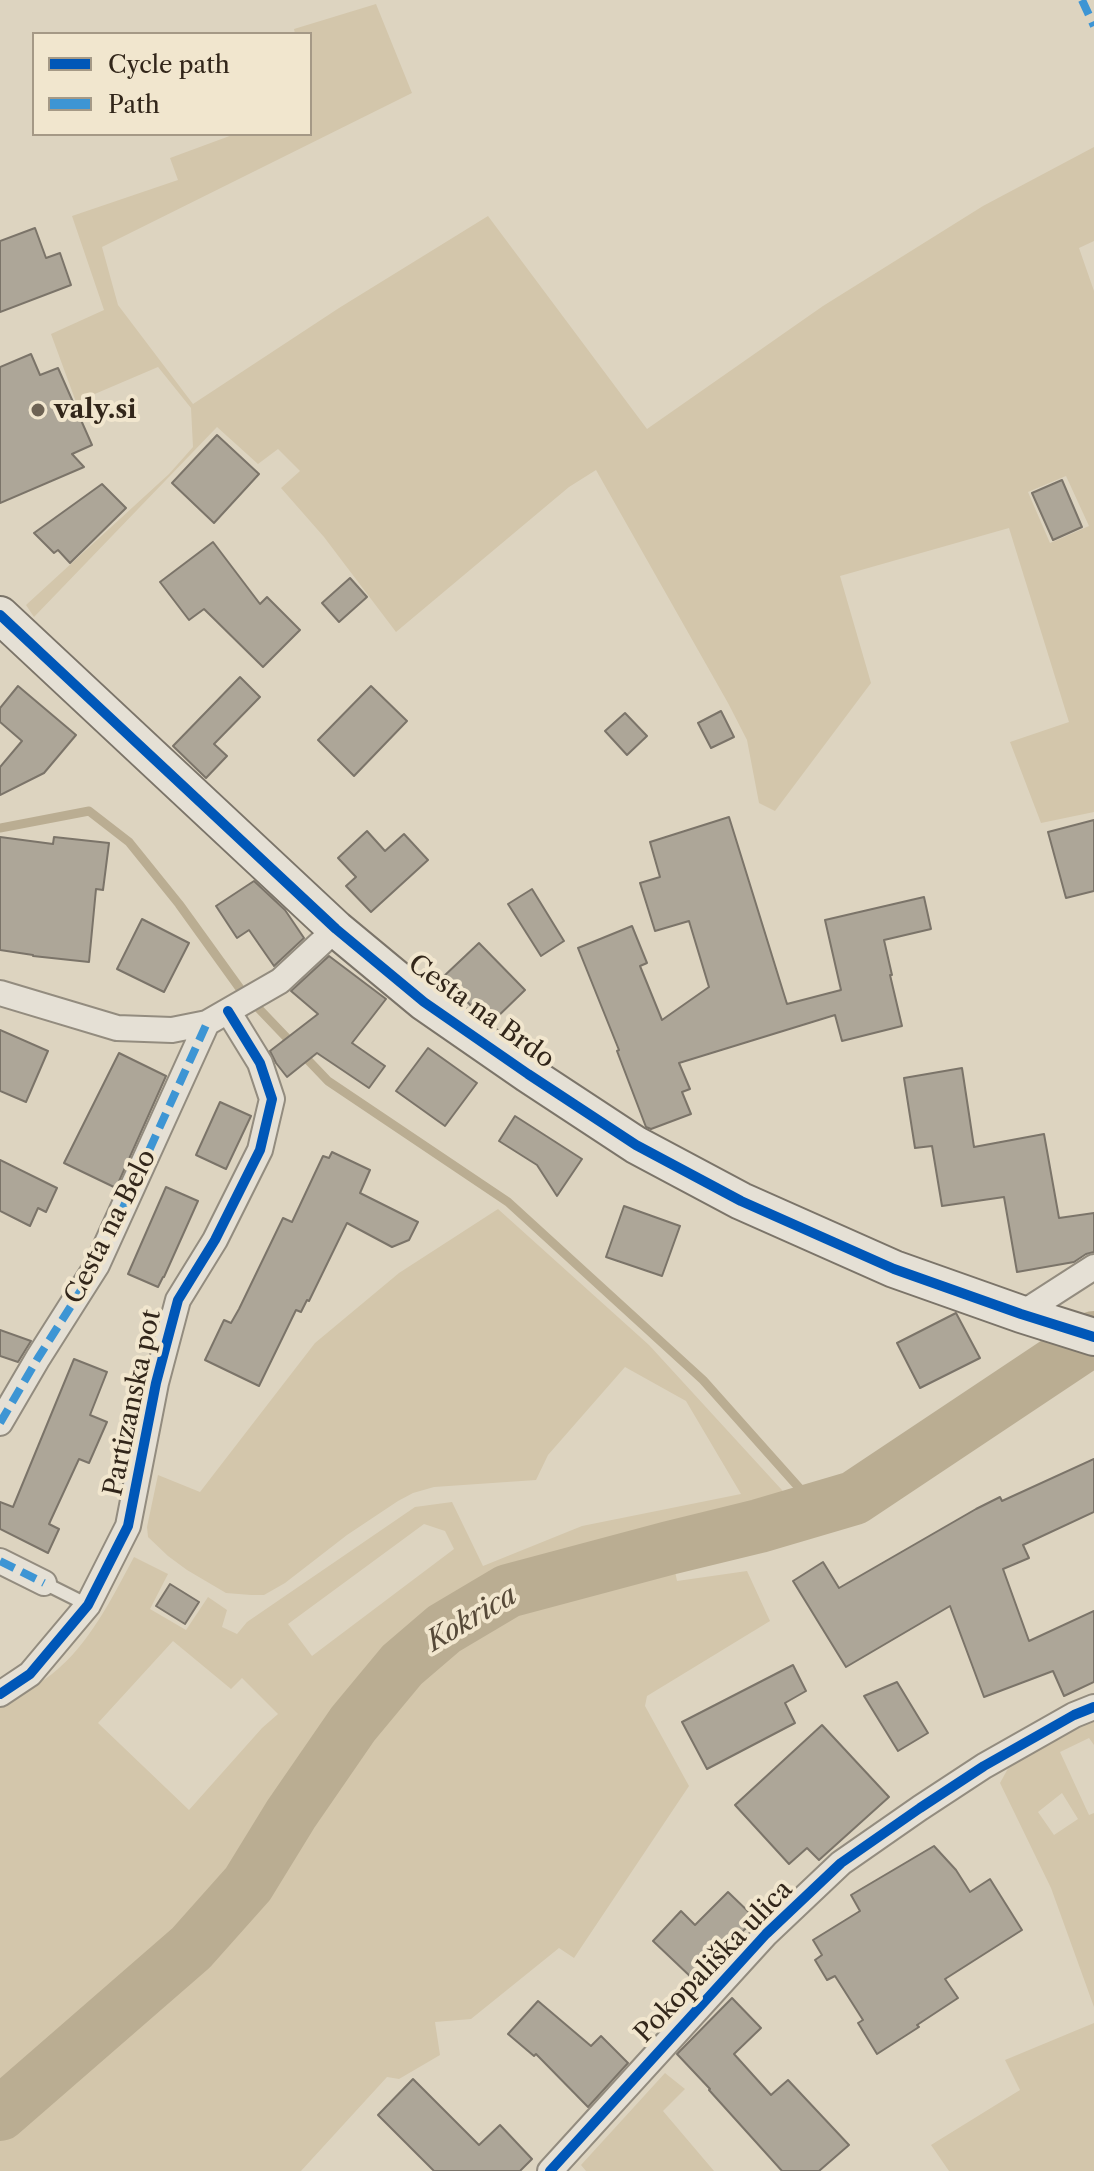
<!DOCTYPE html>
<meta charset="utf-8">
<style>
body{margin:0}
#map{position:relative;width:1094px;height:2171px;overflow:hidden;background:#ddd4c0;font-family:"Libre Caslon Text",serif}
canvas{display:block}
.legend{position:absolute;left:32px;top:32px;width:280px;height:104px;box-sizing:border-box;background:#f1e6ce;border:2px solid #a59986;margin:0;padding:10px 14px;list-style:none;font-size:24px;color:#32261a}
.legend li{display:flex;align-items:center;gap:16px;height:40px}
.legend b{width:40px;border:2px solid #a59986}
</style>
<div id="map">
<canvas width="1094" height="2171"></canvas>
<ul class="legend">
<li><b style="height:10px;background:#0057b8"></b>Cycle path</li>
<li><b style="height:10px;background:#3d95d4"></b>Path</li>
</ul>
</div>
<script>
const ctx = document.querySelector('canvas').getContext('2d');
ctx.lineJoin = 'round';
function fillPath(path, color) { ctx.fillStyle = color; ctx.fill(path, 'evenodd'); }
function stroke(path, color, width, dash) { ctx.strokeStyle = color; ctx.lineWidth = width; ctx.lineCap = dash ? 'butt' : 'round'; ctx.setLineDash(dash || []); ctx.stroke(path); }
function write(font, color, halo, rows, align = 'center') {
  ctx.font = font + ' "Libre Caslon Text",serif'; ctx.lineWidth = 8; ctx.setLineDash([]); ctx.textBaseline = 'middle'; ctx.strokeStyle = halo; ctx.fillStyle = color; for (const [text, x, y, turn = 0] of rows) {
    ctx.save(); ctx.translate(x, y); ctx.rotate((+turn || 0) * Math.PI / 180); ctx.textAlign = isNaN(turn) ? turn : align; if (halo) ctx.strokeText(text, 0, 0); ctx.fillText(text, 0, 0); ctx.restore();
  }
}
const green = new Path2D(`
 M376,4l36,89 -310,154 16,58 75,99 146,-96 149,-92 159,213 176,-123 160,-100 111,-59v94l-15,7 15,43v521l-53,11 -31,-81 59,-20 -60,-194 -169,48 31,107 -96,128 -16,-8 -12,-63 -19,-37 -132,-233 -27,17 -173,145 -72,-95 -43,-49 19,-17 -22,-22 -20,15 -41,-37 -183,190 -8,-12 143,-131 24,-27 -2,-39 -33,-41 -82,35 -25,-68 53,-24 -32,-94 106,-36 -8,-22 65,-24h75v-100h-15l-1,-5zM1066,476l23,50 -39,17 -22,-51z
 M498,1209l151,136 143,156 -40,16 -109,26 -54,9 -53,18 -33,14 -40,22 -44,27 -60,60 -32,41 -36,55 -37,60 -30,44 -27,28 -42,33 -47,53 -108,93v-392c16,-12 36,-22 52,-34 37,-29 60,-76 82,-117l34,17 -18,35 36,21 22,-33 19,13 -5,17 15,7 10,-12 168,-115 37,-5 31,64 99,-40 159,-32 -55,-93 -61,-34 -77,88 -12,25 -102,7 -21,6 -15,8 -51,34 -62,48 -21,12h-13l-25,-2 -39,-23 -19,-14 -20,-19 -1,-10 11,-52 42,17 115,-149 84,-70zM424,1524l21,7 9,18 -142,107 -24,-32zM173,1641l58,48 11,-11 36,36 -16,14 -73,82 -91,-87z
 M675,1571l2,10 70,-10 23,50 -123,75 -2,10 44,80 -115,172 -15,-10 -88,71 -36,3 5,33 -41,24 -12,-2 -86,94h-301v-44l102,-90 100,-76 63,-77 86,-141 67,-74 41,-37 58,-29 67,-24z
 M1092,1716l2,4v25l-5,-7 -29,14 29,63 5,-2v194l-43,-119 -51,-105 11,-20zM1062,1793l16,26 -24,16 -16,-23z
 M1094,2023v148h-145l-18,-26 89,-55 -15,-30z
 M665,2073l20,16 -22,22 51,60h-128l-5,-6z`);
const stream = new Path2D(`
 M0,828l89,-17 40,31 50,62 62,86 87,91 180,121 195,178 115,129`);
const river = new Path2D(`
 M0,2114l191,-166 57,-64 43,-70 62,-90 49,-59 42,-36 64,-38 161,-43 90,-22 95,-28 240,-160`);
const building = new Path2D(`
 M35,228l11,30 14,-5 11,32 -71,27v-71z
 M31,354l9,21 18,-7 34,77 -20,9 12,13 -84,36v-136z
 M217,435l42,39 -45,49 -42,-40z
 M1062,480l20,47 -29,13 -21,-47z
 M102,484l24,24 -56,55 -12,-13 -4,3 -20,-20z
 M213,542l47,62 7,-7 33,33 -37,37 -59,-58 -15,11 -29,-38z
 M350,578l17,19 -28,25 -17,-19z
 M240,677l20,20 -46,47 13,12 -21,22 -33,-32z
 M18,686l58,49 -32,38 -44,22v-28l22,-26 -22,-19v-14z
 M371,686l36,35 -53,55 -36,-36z
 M721,711l13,26 -23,11 -13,-25z
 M625,713l22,23 -20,19 -22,-24z
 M729,817l58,187 54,-14 -16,-70 99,-23 7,32 -47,11 8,35h-2l12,51 -60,15 -7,-26 -156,48 11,26 -8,3 9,22 -40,15 -5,-2 -29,-76 2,-1 -41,-102 54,-22 15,37 -7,3 22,54 47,-33 -20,-66 -34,10 -15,-48 20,-6 -10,-35z
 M1094,820v71l-28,7 -18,-66z
 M367,831l18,20 19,-17 24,26 -57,52 -25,-26 10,-9 -18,-19z
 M0,837l53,7 1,-7 55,6 -6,47 -7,-1 -7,73 -56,-6v-1l-33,-5z
 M254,881l31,29 19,28 -30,28 -25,-36 -12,8 -21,-32z
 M532,889l32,52 -23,15 -33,-52z
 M142,919l47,24 -25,49 -47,-23z
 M479,943l46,47 -34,33 -11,-8 -37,-38z
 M329,956l57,43 -34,44 33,23 -16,22 -52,-35 -30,24 -11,-14 -6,-12 48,-37 -27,-23z
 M0,1030l48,21 -22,51 -26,-11z
 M428,1048l49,35 -32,43 -49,-35z
 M119,1053l47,23 -50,112 -52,-25z
 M962,1068l12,79 70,-13 15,84 35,-5v39l-8,2 -12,8 -57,10 -13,-75 -62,9 -10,-60 -17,2 -11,-70z
 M220,1102l31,14 -25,53 -30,-14z
 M515,1116l67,43 -25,37 -20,-31 -38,-24z
 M332,1152l38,18 -10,23 58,29 -9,18 -17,7 -45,-24 -38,78 -2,-1 -6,12 -5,-2 -37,76 -54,-26 19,-40 7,3 8,-14 44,-91 9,4 31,-66 6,2z
 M0,1160l57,28 -11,24 -8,-4 -8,18 -30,-15z
 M166,1187l32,14 -34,76h-1l-5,10 -30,-13z
 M624,1206l56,20 -18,50 -56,-19z
 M956,1313l24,45 -60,30 -23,-45z
 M0,1330l31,11 -13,21 -18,-6z
 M74,1359l33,13 -17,43 17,7 -18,41 -10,-4 -30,65 10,5 -11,24 -48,-24v-27l13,5z
 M1094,1459v53l-71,33 6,13 -26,11 26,72 65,-30v71l-30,14 -11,-25 -69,26 -34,-91 -104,61 -53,-86 30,-19 16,26 137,-79 24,-12 2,4z
 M170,1584l29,18 -14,22 -29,-18z
 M793,1665l13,26 -21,12 10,20 -88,46 -25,-47z
 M897,1682l31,51 -30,18 -34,-55z
 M822,1725l67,72 -70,63 -12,-12 -18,16 -54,-59z
 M934,1846l22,24 14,22 20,-13 32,51 -77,49 13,19 -41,27 2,2 -42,27 -19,-31 5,-3 -28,-44 -8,4 -12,-20 7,-5 -9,-15 47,-29 -9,-16z
 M728,1892l28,27 -64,59 -39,-37 28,-30 14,14z
 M732,1998l29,30 -27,26 37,41 17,-15 61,65 -30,26h-37l-73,-81 1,-1 -33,-35z
 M538,2001l53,45 10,-10 27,27 -40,44 -52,-53 -2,2 -26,-22z
 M413,2079l66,66 21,-20 32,34 -12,12h-86l-56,-56z`);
const lane = new Path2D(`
 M44,1583l44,22`);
const street = new Path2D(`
 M0,993l117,35 55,2 35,-7 73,-42 56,-52
 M1021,1314l73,-47
 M0,1423l38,-65 59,-93 110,-242
 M0,1561l44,22
 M0,1694l30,-20 58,-69 40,-79 28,-143 22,-83 37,-60 45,-90 12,-51 -12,-36 -32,-52
 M550,2171l216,-237 75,-71 79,-55 64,-42 90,-51 20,-8`);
const secondary = new Path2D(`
 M0,615l336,314 88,73 104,72 108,71 105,56 153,68 127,45 73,23`);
const quiet = new Path2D(`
 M1082,0l12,26
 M0,1423l38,-65 59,-93 110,-242
 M0,1561l44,22`);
const cycleway = new Path2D(`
 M0,615l336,314 88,73 104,72 108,71 105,56 153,68 127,45 73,23
 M0,1694l30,-20 58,-69 40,-79 28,-143 22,-83 37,-60 45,-90 12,-51 -12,-36 -32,-52
 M550,2171l216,-237 75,-71 79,-55 64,-42 90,-51 20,-8`);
const markers = [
 [38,410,8,"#6e6354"]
];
const poiNames = [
 ["valy.si",54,410]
];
const streetNames = [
 ["Cesta na Brdo",481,1012,36],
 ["Cesta na Belo",111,1227,-63],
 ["Partizanska pot",133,1403,-78],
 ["Pokopališka ulica",714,1962,-46]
];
const waterNames = [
 ["Kokrica",472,1619,-31]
];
fillPath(green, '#d3c6ab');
stroke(stream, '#baad92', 9);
stroke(river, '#baad92', 54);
fillPath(building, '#ada698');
stroke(building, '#7b7469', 2);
stroke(lane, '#938c7f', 16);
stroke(street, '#938c7f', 28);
stroke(secondary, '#7b7469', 40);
stroke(lane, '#e5e0d5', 12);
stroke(street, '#e5e0d5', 24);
stroke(secondary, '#e5e0d5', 36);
stroke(quiet, '#3d95d4', 8, [16, 8]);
stroke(cycleway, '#0057b8', 10);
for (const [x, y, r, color] of markers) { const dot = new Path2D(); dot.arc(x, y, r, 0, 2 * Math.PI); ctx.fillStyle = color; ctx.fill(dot); stroke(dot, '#f1e6ce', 3); }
write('bold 26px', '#32261a', '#f1e6ce', poiNames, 'left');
write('26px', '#32261a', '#f1e6ce', streetNames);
write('italic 28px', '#564938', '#f1e6ce', waterNames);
</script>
